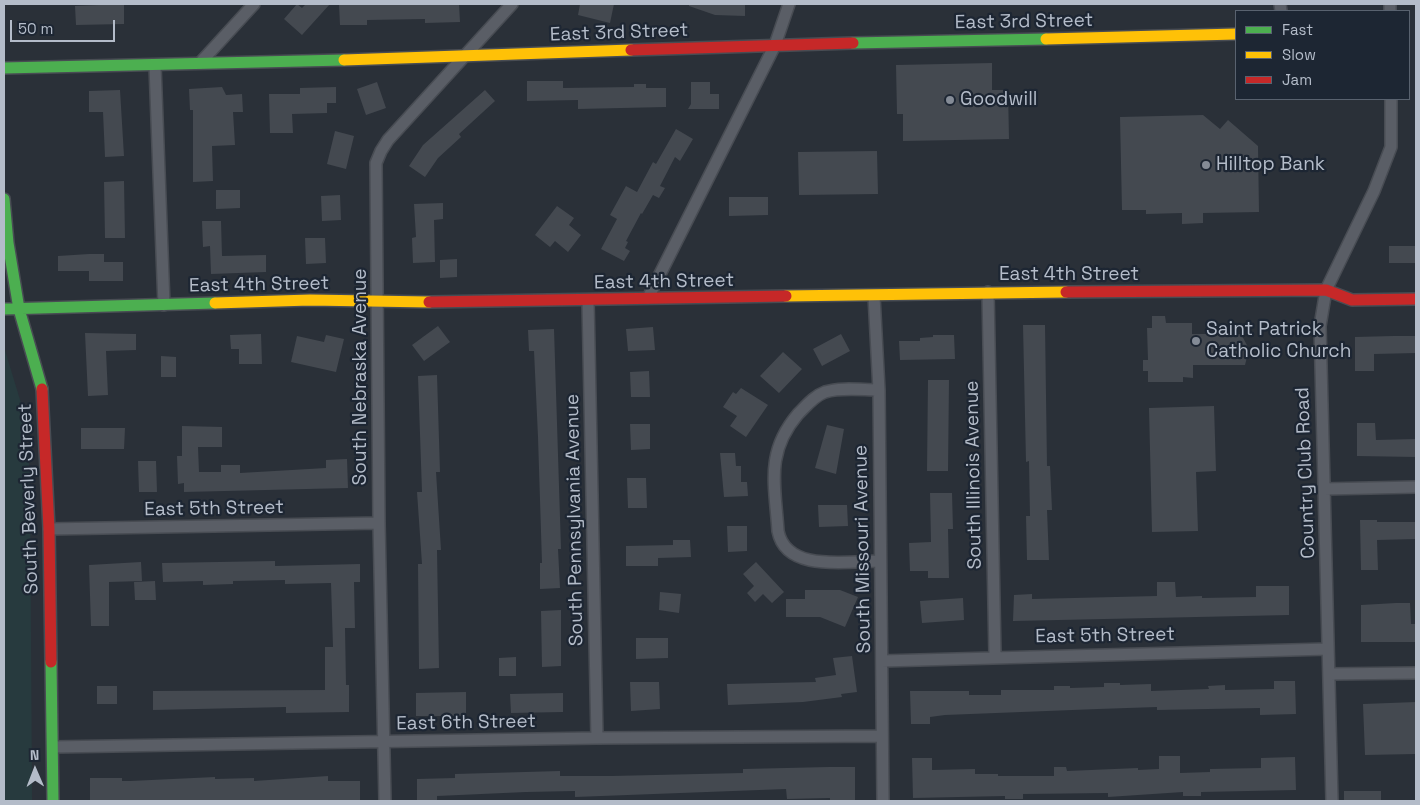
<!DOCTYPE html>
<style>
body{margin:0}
#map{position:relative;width:1420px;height:805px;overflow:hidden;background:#2a3038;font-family:"Space Grotesk",sans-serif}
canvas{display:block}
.frame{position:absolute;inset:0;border:5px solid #b4bcc9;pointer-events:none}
.legend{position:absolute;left:1235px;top:10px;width:175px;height:90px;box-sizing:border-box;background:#1d2633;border:1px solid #59626f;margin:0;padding:6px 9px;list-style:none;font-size:15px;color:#b4bcc9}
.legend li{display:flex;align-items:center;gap:10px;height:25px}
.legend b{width:25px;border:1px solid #59626f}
.north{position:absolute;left:10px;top:745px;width:50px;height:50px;-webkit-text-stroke:4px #1d2633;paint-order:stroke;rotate:359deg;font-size:14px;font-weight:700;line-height:20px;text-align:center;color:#b4bcc9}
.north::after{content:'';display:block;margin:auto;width:18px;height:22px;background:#b4bcc9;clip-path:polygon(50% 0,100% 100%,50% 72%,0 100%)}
.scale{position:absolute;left:10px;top:20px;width:105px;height:22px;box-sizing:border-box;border:2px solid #b4bcc9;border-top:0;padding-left:6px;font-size:15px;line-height:18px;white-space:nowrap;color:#b4bcc9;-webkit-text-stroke:4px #1d2633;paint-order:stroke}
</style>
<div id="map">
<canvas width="1420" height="805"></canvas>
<div class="frame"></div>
<ul class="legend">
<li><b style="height:6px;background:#4caf50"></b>Fast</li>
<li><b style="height:6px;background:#ffc107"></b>Slow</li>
<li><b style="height:6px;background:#c62828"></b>Jam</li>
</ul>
<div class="north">N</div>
<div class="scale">50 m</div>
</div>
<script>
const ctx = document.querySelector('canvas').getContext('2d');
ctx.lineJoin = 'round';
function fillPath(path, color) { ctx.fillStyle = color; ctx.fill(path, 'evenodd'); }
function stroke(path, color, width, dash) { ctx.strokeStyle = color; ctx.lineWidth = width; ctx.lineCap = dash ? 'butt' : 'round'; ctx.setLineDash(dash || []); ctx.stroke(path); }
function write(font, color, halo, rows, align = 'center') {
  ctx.font = font + ' "Space Grotesk",sans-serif'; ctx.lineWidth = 4.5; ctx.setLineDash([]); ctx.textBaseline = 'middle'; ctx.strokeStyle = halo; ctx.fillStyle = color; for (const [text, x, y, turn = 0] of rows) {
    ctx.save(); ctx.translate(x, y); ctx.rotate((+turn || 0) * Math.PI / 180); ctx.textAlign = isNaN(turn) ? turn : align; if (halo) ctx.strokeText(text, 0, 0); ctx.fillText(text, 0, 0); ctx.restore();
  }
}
const green = new Path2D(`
 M4,347l17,56 9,69 2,329h-28z`);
const building = new Path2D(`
 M124,4v20l-48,1 -1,-19z
 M297,4l5,4 4,-4h24l-28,31 -18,-16z
 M339,4h120l1,18 -35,1v-4l-58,1v5h-27z
 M580,4h34l-4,19 -32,-8z
 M689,4h56v12l-30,-1 -26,-9z
 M992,63v27h16l1,49 -106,2v-27h-6l-1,-49z
 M527,81h36v7l71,-1v-3h12v4h20v19l-88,2v-9l-51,1z
 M377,82l9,26 -20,7 -9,-26z
 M691,82h19v12h9v15h-31l3,-5z
 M222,87l4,8 16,-1 1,18h-10l2,33 -23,1 1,35 -20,1v-72h-3l-1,-21z
 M336,87v16h-9v10l-35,1 1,19h-23l-1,-39h31v-6z
 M120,90l4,66 -19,1 -2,-45h-14v-21z
 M485,90l10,11 -36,33 2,3 -23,21 -13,19 -16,-11 14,-21z
 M1203,115l17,14 8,-9 30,26 1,66 -56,1v10l-21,1v-11l-36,1v-4h-24l-2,-93z
 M676,129l17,10 -13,22 -5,-4 -15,29 5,2 -6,10 -6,-3 -11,19 -1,-1 -15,28 2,1 -3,6 5,3 -6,10 -23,-12 16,-30 -7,-4 16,-29 11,6 16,-30 3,2z
 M335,131l19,5 -8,33 -19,-5z
 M877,151l1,43 -79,1 -1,-43z
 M124,181l1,57h-20l-1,-56z
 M216,190h24v18l-24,1z
 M340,195l1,25 -19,1 -1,-25z
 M729,197h39v18l-39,1z
 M443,203v16l-9,1 1,42 -22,1 -1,-25 4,-1 -2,-33z
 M557,206l17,12 -5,7 12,10 -13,17 -13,-11 -5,6 -15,-12z
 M202,221h19l1,35 44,-1v17l-55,2 -1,-28 -7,1z
 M305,238h20l1,25 -20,1z
 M1389,246h27v17h-27z
 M89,254h15v8h19v19h-34v-10h-31v-15z
 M457,259v18l-17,1v-18z
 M1152,316h13l1,7h26v11h49l8,15 -4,16h-52v13l-10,-1v5h-35v-11h-5v-11h5l-1,-32h5z
 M1023,325h22l2,141h3l2,44h-5l2,50h-22l-1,-44h4l-1,-55 -3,1z
 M438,326l12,16 -26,19 -12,-16z
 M653,327l2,23 -27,1 -2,-22z
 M554,329l7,220h-3l2,39 -20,1v-26h2l-4,-126 -4,-86h-5l-1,-21z
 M85,333l51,1v16l-30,1 2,44 -20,1z
 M261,334l1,30h-23v-15h-8l-1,-14z
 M841,334l9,17 -28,15 -9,-17z
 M326,335l18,4 -8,33 -45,-10 6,-26 27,6z
 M933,335h21l1,24 -55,1 -1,-19h21v-3l13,-1z
 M1394,336h22v17l-42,1v17h-19v-34z
 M783,352l19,17 -23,24 -19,-17z
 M161,356l15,1v20h-15z
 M649,371l1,26h-19l-1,-25z
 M437,375l3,97h-4l5,78h-4l2,118 -20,1 -1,-105h4l-5,-72h5l-4,-116z
 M928,380h21l-1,91h-21z
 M741,388l27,17 -22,32 -16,-11 7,-10 -14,-9 10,-15 3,2z
 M1214,406l2,65 -20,1 2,59 -46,1 -3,-124z
 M1357,423h18l1,17 40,-1v18l-59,-1z
 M630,424h20v25l-19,1z
 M827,425l17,4 -8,45 -21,-6z
 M182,426l40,1v20h-24l1,25h22v-7h19v8l86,-5v-8l21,-1 1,29 -164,4v-9l-6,1 -1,-28h5z
 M81,428h44l-1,21h-43z
 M720,453h15l1,13h5v16h6l1,14 -24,1z
 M138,461h18l1,31h-18z
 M627,478h19l1,30h-19z
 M930,493h22l1,36h-5l1,49h-21v-7h-18l-1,-28 22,-1z
 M818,505h29l1,21 -29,1z
 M1360,520h17v2h39v17l-39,1 1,30h-17z
 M727,526h20v25l-19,1z
 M673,540h17l1,17 -33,1v8h-32v-20l47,-1z
 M275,561v5l85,-2v18h-6l1,46h-10l1,57h3v27l-63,1v-6l-133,3v-19l172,-1v-43h8l-2,-64 -46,1v-4l-52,1v3l-30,1v-4l-40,1 -1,-19z
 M141,562l1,19 -33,1v44h-18l-2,-61z
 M756,562l28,30 -12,11 -9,-9 -8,8 -8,-9 7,-7 -11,-12z
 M155,581l1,19h-21l-1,-18z
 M1157,582h18l1,15 26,-1v2l54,-1v-11h33v29l-276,6 1,-26 18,-1v5l125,-3z
 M805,590h35l18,7 -13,30 -25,-10h-34v-18h19z
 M660,592l21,2 -2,19 -20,-3z
 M963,598l1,22 -42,3 -2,-22z
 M1396,603h14l1,21h5v18h-55v-37z
 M561,610v56l-19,1 -1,-56z
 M636,638h32v20l-32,1z
 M852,656l5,36 -16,2 1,3 -39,5 -75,3 -1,-21 89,-2 -1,-4 21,-3 -3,-17z
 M516,657v19h-17v-18z
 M1274,681h21l1,33 -36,1v-7l-103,2v-3l-59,2 -153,6 -15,2v7h-19l-1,-33h59v4h32v-5h53v-4h16v2l34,-1v-4h16v2l31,-1v7l58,-2 -1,-3 17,-1v5l49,-1z
 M630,682h29l1,27 -29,2z
 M97,686h20v18h-20z
 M466,692v24h-50v-23z
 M563,693v19l-52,1 -1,-19z
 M1416,702l-1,52 -50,1 -2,-51z
 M1159,756h21v17l30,-1v-3l51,-1v-10l34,-1 1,33 -95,2v4h-18v-4l-75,5v-4l-85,1v5h-18v-3l-92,2 -1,-40h20v12l43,-1v5h23v2h56v-9h12l1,4 71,-3v2l21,-1z
 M829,767h26v34h-25v-3l-43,1 -1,-10 -211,8v-6l-49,1 -89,4v5h-20v-22l38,-1v-4l105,-3v5h51l132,-3v-4z
 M328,776v5h32v20l-270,-1v-22h32v3h8l85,-4v2l39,-1v3z
 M1344,791h37v10h-37z`);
const street = new Path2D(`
 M1280,4l1,7
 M1390,4v7
 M200,63l54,-59
 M155,66l9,239
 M988,292l7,364
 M874,296l5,94 4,411
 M648,298l127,-253 14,-41
 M588,301l9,437
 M879,390c-17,0 -38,-3 -54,2 -11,4 -19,14 -27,22 -33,39 -23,70 -20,117 8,42 70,30 101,30
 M1324,489l92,-2
 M49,529l330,-6
 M882,661l446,-12
 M1329,674l87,-1
 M53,747l544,-9 284,-2
 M385,801l-6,-278 -3,-360 5,-12 7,-11 124,-136
 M1332,801l-12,-475 6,-36 48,-99 17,-44v-48`);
const fast = new Path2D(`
 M853,43l193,-4
 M4,68l340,-8
 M4,199l4,44 11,66 23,80
 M4,309l211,-6
 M51,662l2,139`);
const slow = new Path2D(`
 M1046,39l190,-5
 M344,60l287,-10
 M786,296l280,-4
 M215,303l95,-3 119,2`);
const jam = new Path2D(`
 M631,50l222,-7
 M1066,292l260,-2 26,10 64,-1
 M429,302l357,-6
 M42,389l7,140 2,133`);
const markers = [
 [950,100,5,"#848b96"],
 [1206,165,5,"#848b96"],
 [1196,341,5,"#848b96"]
];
const streetNames = [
 ["East 3rd Street",1024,22,-1],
 ["East 3rd Street",619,33,-2],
 ["East 4th Street",1069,275],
 ["East 4th Street",664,282,-1],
 ["East 4th Street",259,285,-1],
 ["South Nebraska Avenue",361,377,-90],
 ["Country Club Road",1306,473,-92],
 ["South Illinois Avenue",974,475,-91],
 ["South Beverly Street",29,499,-92],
 ["East 5th Street",214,509,-1],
 ["South Pennsylvania Avenue",575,520,-91],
 ["South Missouri Avenue",863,549,-91],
 ["East 5th Street",1105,636,-1],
 ["East 6th Street",466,723,-1]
];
const poiNames = [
 ["Goodwill",960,100],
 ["Hilltop Bank",1216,165],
 ["Saint Patrick",1206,330],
 ["Catholic Church",1206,352]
];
fillPath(green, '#273a3e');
fillPath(building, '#444950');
stroke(street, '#484c53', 14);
stroke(fast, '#484c53', 14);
stroke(slow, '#484c53', 14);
stroke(jam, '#484c53', 14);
stroke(street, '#5a5e66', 11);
stroke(fast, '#4caf50', 11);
stroke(slow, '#ffc107', 11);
stroke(jam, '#c62828', 11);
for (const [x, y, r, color] of markers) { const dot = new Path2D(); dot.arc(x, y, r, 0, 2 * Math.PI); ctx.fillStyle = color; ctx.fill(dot); stroke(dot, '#1d2633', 2); }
write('19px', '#b4bcc9', '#1d2633', streetNames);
write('19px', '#b4bcc9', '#1d2633', poiNames, 'left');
</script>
